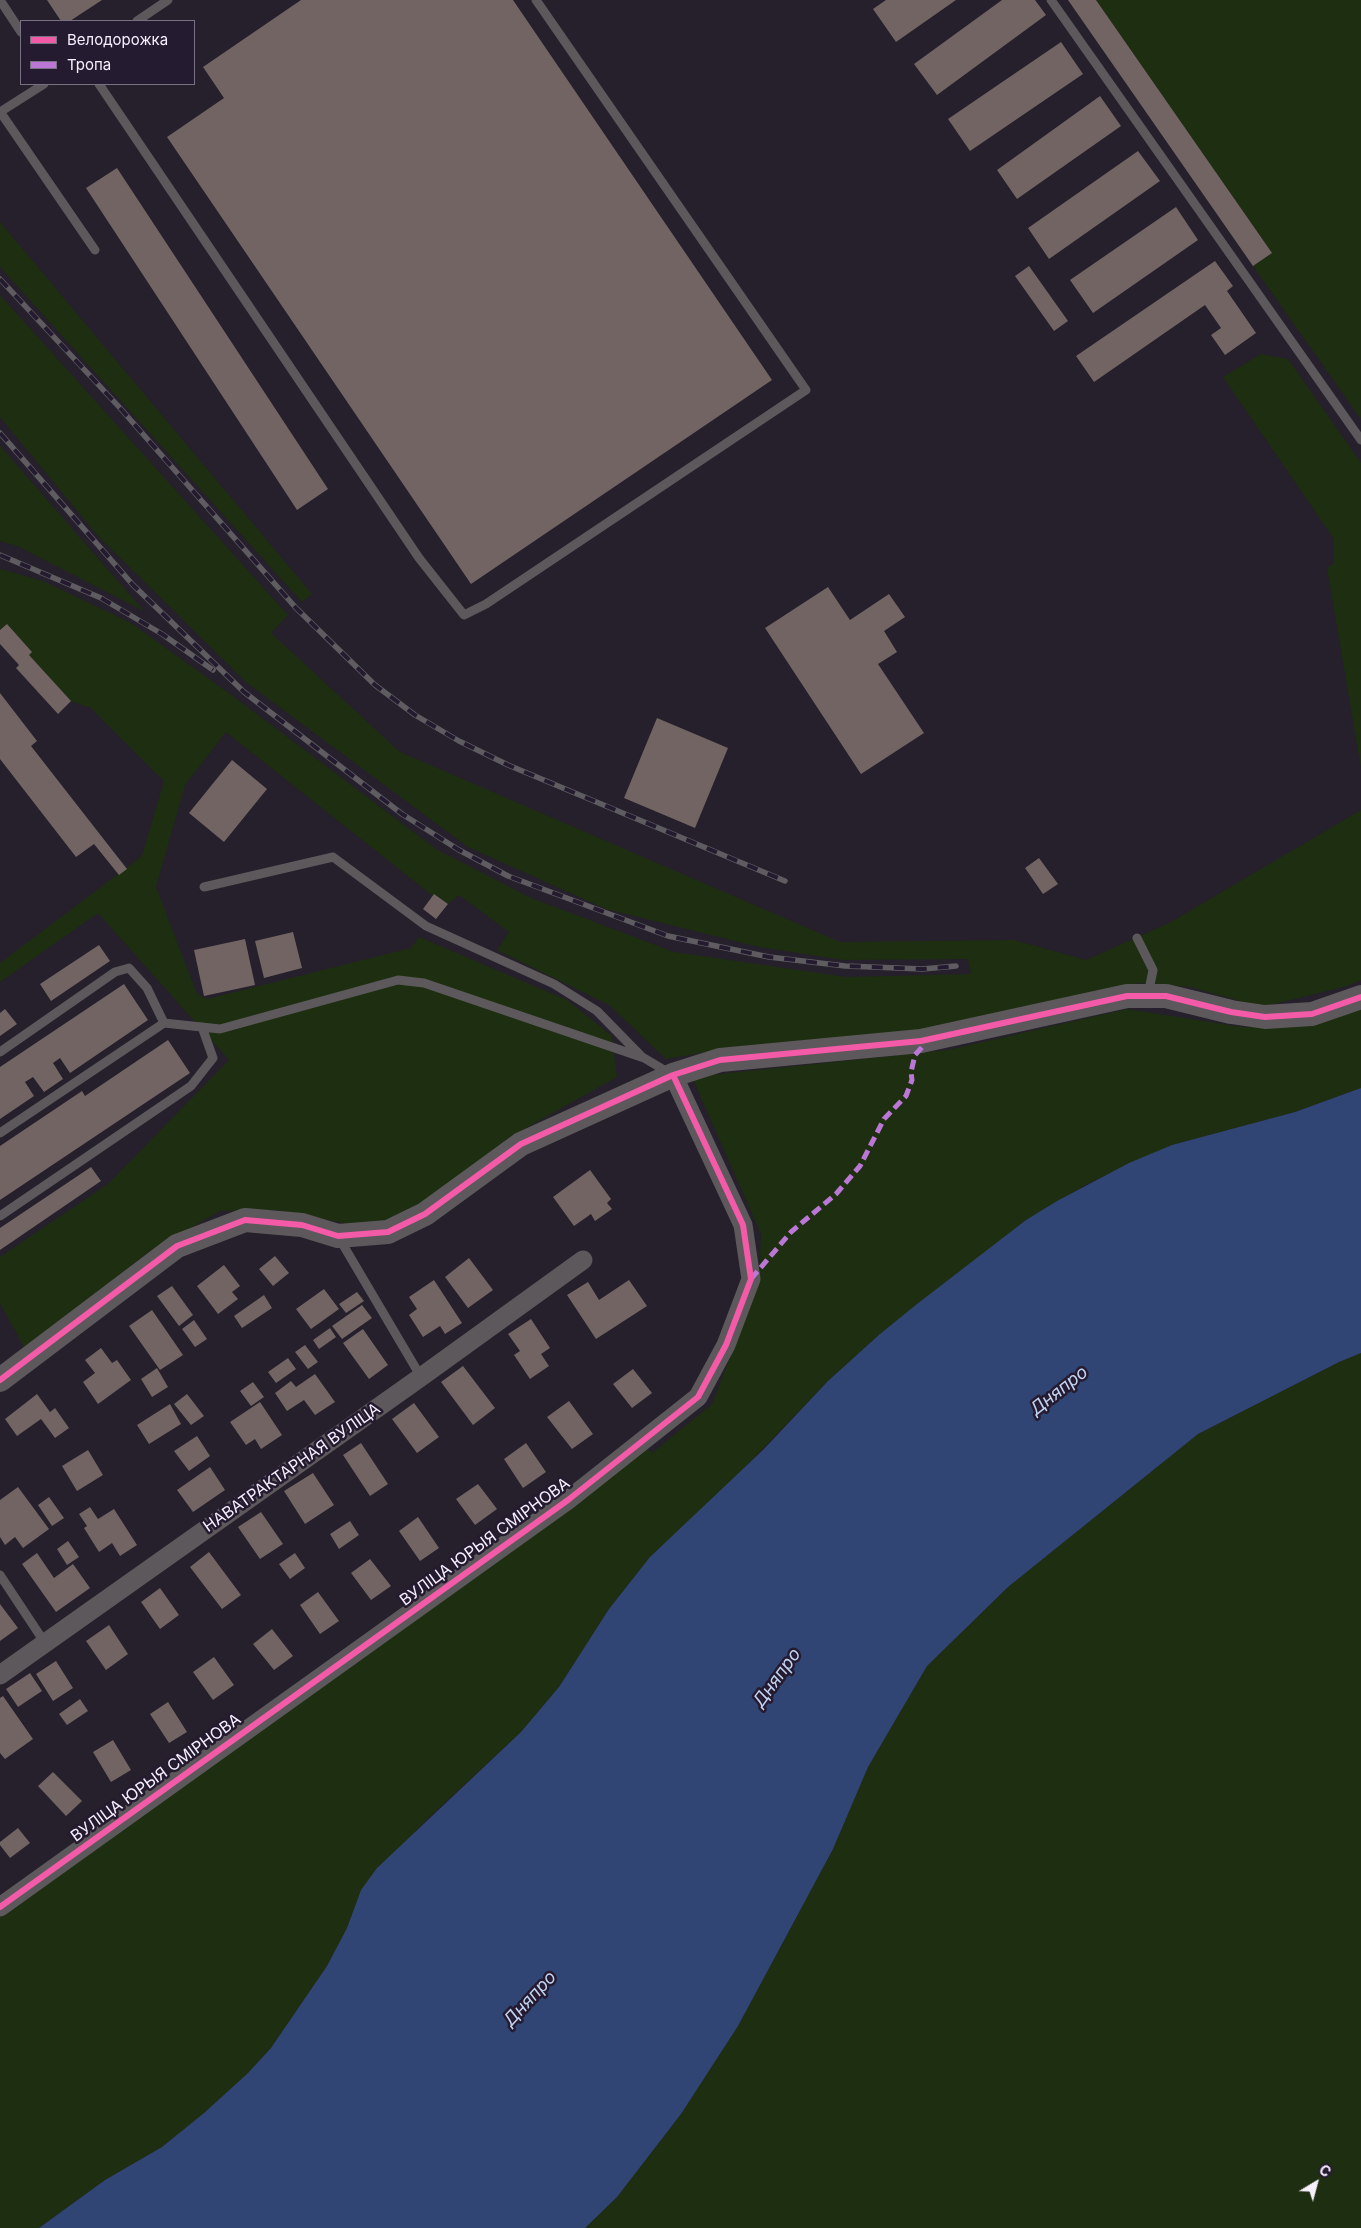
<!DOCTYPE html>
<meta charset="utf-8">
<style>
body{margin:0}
#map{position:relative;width:1361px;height:2228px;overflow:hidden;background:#25202b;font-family:Inter,sans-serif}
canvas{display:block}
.legend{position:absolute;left:20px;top:20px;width:175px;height:65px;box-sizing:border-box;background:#251b30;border:1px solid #797082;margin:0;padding:6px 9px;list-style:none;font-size:15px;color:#f6effe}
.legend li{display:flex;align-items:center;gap:10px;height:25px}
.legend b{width:25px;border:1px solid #797082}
.north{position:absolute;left:1291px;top:2158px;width:50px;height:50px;-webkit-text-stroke:4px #251b30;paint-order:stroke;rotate:37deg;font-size:14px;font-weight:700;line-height:20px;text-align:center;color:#f6effe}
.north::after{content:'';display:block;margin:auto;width:18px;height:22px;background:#f6effe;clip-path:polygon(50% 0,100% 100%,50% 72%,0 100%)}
</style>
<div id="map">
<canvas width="1361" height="2228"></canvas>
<ul class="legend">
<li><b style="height:6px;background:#f35aa7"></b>Велодорожка</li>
<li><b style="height:6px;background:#ba77d6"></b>Тропа</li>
</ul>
<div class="north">С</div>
</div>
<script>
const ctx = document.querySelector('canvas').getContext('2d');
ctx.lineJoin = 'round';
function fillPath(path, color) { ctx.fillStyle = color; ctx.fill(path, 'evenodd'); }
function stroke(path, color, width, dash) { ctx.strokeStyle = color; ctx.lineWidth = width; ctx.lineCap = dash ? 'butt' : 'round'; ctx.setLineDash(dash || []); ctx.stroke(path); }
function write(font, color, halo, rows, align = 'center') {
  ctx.font = font + ' Inter,sans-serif'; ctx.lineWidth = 5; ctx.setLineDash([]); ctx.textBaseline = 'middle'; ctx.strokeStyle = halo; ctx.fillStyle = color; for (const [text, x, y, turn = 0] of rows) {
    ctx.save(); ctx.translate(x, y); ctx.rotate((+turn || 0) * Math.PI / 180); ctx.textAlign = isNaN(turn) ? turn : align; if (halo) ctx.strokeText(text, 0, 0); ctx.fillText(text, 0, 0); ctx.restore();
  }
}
const green = new Path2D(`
 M1096,0h265v419l-108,-153 19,-13z
 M0,222l312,372 -10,8 -302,-335z
 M0,295l288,320 -17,18 129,119 440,190 174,-2 72,20 85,-38 190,-112v170l-14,6 -85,21 -72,-20 -53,-4 -194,45 -208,19 -69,12 -57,-54 -112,-55 12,-18 -50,-37 -11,9 -13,-10 -2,2 -207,-164 -41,53 -29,102 41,107 10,5 204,-51 8,-11 148,63 45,36 5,41 -109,61 -95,73 -49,16 -86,-17 -58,1 -73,42 -122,96 -25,-46v-46l108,-73 121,-124 -131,-147 -98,69v-19l142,-107 22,-75 -73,-73 -20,-7 -42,-46 3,-3 -25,-28 -7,6v-61l43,12 88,42 99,71 206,155 95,49 143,54 172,25 125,-3 -3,-15 -124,1 -85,-13 -153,-38 -138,-62 -221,-164 -149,-147 -98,-119z
 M1261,354l27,5 73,104v305l-34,-200 6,-4 1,-25 -111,-162z
 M0,446l144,165 -127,-65 -17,-5z
 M1361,1008v80l-66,24 -123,33 -83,38 -63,37 -146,114 -52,47 -107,111 -71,65 -41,52 -50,78 -38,45 -95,88 -65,70 -14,38 -20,38 -56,82 -23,25 -44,40 -42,34 -57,33 -66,48h-39v-319l640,-468 12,12 60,-49 47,-120 2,-50 -69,-157 256,-27 179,-41 115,18 72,-1z
 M1361,1353v875h-776l32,-31 64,-83 57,-88 95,-177 35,-82 59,-101 81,-79 190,-153 141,-72z`);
const water = new Path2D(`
 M1361,1088v265l-22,9 -141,72 -190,153 -81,79 -59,101 -35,82 -95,177 -57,88 -64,83 -32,31h-546l66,-48 57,-33 42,-34 44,-40 23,-25 56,-82 20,-38 14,-38 16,-22 144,-136 38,-45 50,-78 41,-52 114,-108 64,-68 52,-47 37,-30 109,-84 31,-19 72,-38 43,-18 123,-33z`);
const building = new Path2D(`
 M47,0h55l-32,21h-9z
 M301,0h212l259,380 -301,204 -304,-447 57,-39 -21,-31z
 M886,0h70l-60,42 -23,-33z
 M1002,0h33l11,15 -109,80 -23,-31z
 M1068,0h28l176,253 -19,13z
 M1061,42l22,32 -113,77 -22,-32z
 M1100,96l21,30 -104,73 -20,-29z
 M1138,151l22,30 -111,78 -21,-31z
 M117,168l211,321 -31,21 -211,-322z
 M1176,207l22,33 -105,73 -23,-33z
 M1215,261l18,25 -6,5 29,42 -31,22 -14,-20 10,-7 -16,-23 -111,77 -18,-26z
 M1029,266l39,55 -14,10 -39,-55z
 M828,587l22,33 39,-26 16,23 -21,14 13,21 -19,12 46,69 -63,41 -96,-146z
 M7,624l25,28 -3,3 42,46 -13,13 -42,-46 3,-3 -19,-21v-14z
 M0,693l37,48 -6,5 96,123 -8,6 -25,-31 -18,13 -76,-98z
 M657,718l71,30 -33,80 -71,-30z
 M232,760l35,29 -43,53 -35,-29z
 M1039,858l19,26 -15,10 -18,-26z
 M434,894l14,10 -12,15 -13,-10z
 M293,932l9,36 -38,10 -9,-37z
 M245,939l10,46 -51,11 -10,-46z
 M99,945l11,16 -59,40 -11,-17z
 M124,984l24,36 -78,53 -10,-15 -7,5 10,16 -19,13 -11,-15 -8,5 9,14 -34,23v-52z
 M5,1009l12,15 -17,12v-23z
 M168,1040l22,33 -190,127v-54l82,-55 3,5z
 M91,1167l10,14 -101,69v-22z
 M590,1170l21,29 -4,4 5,6 -17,12 -4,-7 -17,12 -21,-29z
 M275,1256l14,17 -16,13 -14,-17z
 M469,1258l24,32 -25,18 -23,-31z
 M224,1265l16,21 -8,6 6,7 -20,15 -21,-28z
 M434,1280l28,43 -17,11 -5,-8 -17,11 -14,-22 8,-6 -8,-12z
 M629,1280l18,26 -51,33 -29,-44 21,-13 11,18z
 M172,1286l21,29 -14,11 -22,-30z
 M324,1289l15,20 -28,20 -15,-20z
 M357,1292l7,9 -18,12 -7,-9z
 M264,1295l8,13 -30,20 -8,-12z
 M362,1305l10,13 -30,21 -10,-13z
 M152,1310l31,45 -23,15 -31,-44z
 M531,1319l19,29 -9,6 8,12 -19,13 -16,-24 6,-4 -12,-17z
 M194,1320l13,19 -12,8 -13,-18z
 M330,1328l6,9 -17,12 -6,-9z
 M363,1329l25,36 -19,14 -26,-36z
 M305,1345l13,17 -10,7 -13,-17z
 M101,1348l11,15 5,-3 14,20 -33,24 -15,-22 12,-9 -10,-13z
 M288,1358l8,11 -20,14 -8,-11z
 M463,1366l32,42 -22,17 -32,-43z
 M157,1368l11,19 -16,10 -11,-18z
 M633,1369l19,24 -20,15 -19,-24z
 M315,1374l20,28 -20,13 -11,-15 -17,11 -12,-18 16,-12 5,6z
 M253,1382l11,15 -13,9 -11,-15z
 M37,1394l13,18 5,-4 14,20 -14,10 -14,-19 -24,17 -12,-17z
 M187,1394l17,22 -13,9 -17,-21z
 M569,1401l24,33 -21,15 -25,-32z
 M260,1402l22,33 -21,14 -6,-10 -9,6 -16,-23z
 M414,1403l25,34 -22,16 -25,-34z
 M170,1404l11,20 -32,20 -12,-19z
 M197,1436l13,20 -21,15 -15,-20z
 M361,1443l27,41 -18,12 -27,-41z
 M526,1443l20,29 -23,16 -19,-29z
 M88,1450l15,25 -26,16 -15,-25z
 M210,1467l15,23 -32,22 -16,-22z
 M313,1473l21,32 -29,19 -21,-33z
 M478,1484l19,25 -22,16 -19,-26z
 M18,1487l31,42 -26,19 -8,-11 -10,8 -5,-8v-37z
 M49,1497l15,21 -12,8 -14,-21z
 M90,1507l8,12 16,-10 23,36 -17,11 -8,-13 -13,9 -15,-24 3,-2 -8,-12z
 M261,1512l22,32 -23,15 -22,-32z
 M418,1517l21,31 -19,13 -21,-30z
 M350,1521l9,14 -20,14 -9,-15z
 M68,1541l11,16 -12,8 -10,-16z
 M209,1552l32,43 -19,14 -32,-42z
 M37,1553l17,25 19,-14 17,24 -34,24 -34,-48z
 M295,1553l10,15 -15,11 -11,-15z
 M370,1559l21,27 -20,14 -20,-27z
 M160,1588l19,27 -19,14 -19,-27z
 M318,1592l21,29 -19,13 -20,-29z
 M0,1604l18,24 -18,13z
 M109,1625l19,29 -22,16 -20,-29z
 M272,1629l21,27 -19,14 -21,-26z
 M214,1657l20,28 -21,15 -20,-28z
 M56,1661l17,27 -20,13 -17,-27z
 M30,1673l12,18 -24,16 -12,-18z
 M3,1696l30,43 -28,20 -5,-6v-55z
 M80,1699l8,12 -21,14 -8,-11z
 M168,1702l19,30 -18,11 -19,-29z
 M113,1740l18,30 -20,12 -18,-30z
 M53,1772l29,29 -16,15 -28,-30z
 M18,1828l12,15 -20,15 -10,-13v-3z`);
const service = new Path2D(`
 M0,0l21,32
 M1051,0l310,440
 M137,21l31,-21
 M99,84l320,474 45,57 22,-11 320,-214 -270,-390
 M0,112l44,-28
 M1,113l94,137
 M204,887l129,-30 93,69 128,58 43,27 45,46
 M1137,938l16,32 -5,25
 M0,1052l115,-80 14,-4 18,20 17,35
 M0,1133l164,-110 56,6 178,-49 26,3 220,75 27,16
 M0,1216l191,-130 22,-28 -11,-31
 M339,1238l82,139
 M0,1575l45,68`);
const minor = new Path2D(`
 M0,1675l421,-298 162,-117
 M0,1907l568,-407 130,-103 28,-52 25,-66 -8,-54 -70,-150`);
const tertiary = new Path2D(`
 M0,1380l177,-134 68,-26 57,5 36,11 50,-4 37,-18 96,-70 152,-69 47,-15 201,-19 206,-45h39l65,16 34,5 47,-3 49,-17`);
const rail = new Path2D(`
 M0,279l120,129 176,200 79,77 40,30 44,26 49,24 277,116
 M0,433l133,152 111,107 158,122 57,36 49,26 160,60 101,21 76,9 78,3 33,-3
 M0,555l101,43 61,36 51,36`);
const quiet = new Path2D(`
 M751,1279l40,-47 45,-38 24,-28 24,-47 22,-23 6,-16 -1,-8 4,-17 8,-9 -2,-5`);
const cycleway = new Path2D(`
 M0,1380l177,-134 68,-26 57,5 36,11 50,-4 37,-18 96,-70 152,-69 47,-15 201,-19 206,-45h39l65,16 34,5 47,-3 49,-17
 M0,1907l568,-407 130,-103 28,-52 25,-66 -8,-54 -70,-150`);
const streetNames = [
 ["НАВАТРАКТАРНАЯ ВУЛІЦА",292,1468,-35],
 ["ВУЛІЦА ЮРЫЯ СМІРНОВА",485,1542,-36],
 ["ВУЛІЦА ЮРЫЯ СМІРНОВА",156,1778,-36]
];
const waterNames = [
 ["Дняпро",1059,1391,-38],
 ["Дняпро",777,1678,-54],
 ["Дняпро",530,1999,-47]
];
fillPath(green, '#1e2e10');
fillPath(water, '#304573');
fillPath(building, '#726463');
stroke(service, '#5c585b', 9);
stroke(minor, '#5c585b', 19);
stroke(tertiary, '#5c585b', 24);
stroke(rail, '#5f5c61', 5.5);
stroke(rail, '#251b30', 4, [11]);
stroke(quiet, '#ba77d6', 5, [10, 5]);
stroke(cycleway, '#f35aa7', 6);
write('16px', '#f6effe', '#251b30', streetNames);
write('italic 18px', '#c2d2f1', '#251b30', waterNames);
</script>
